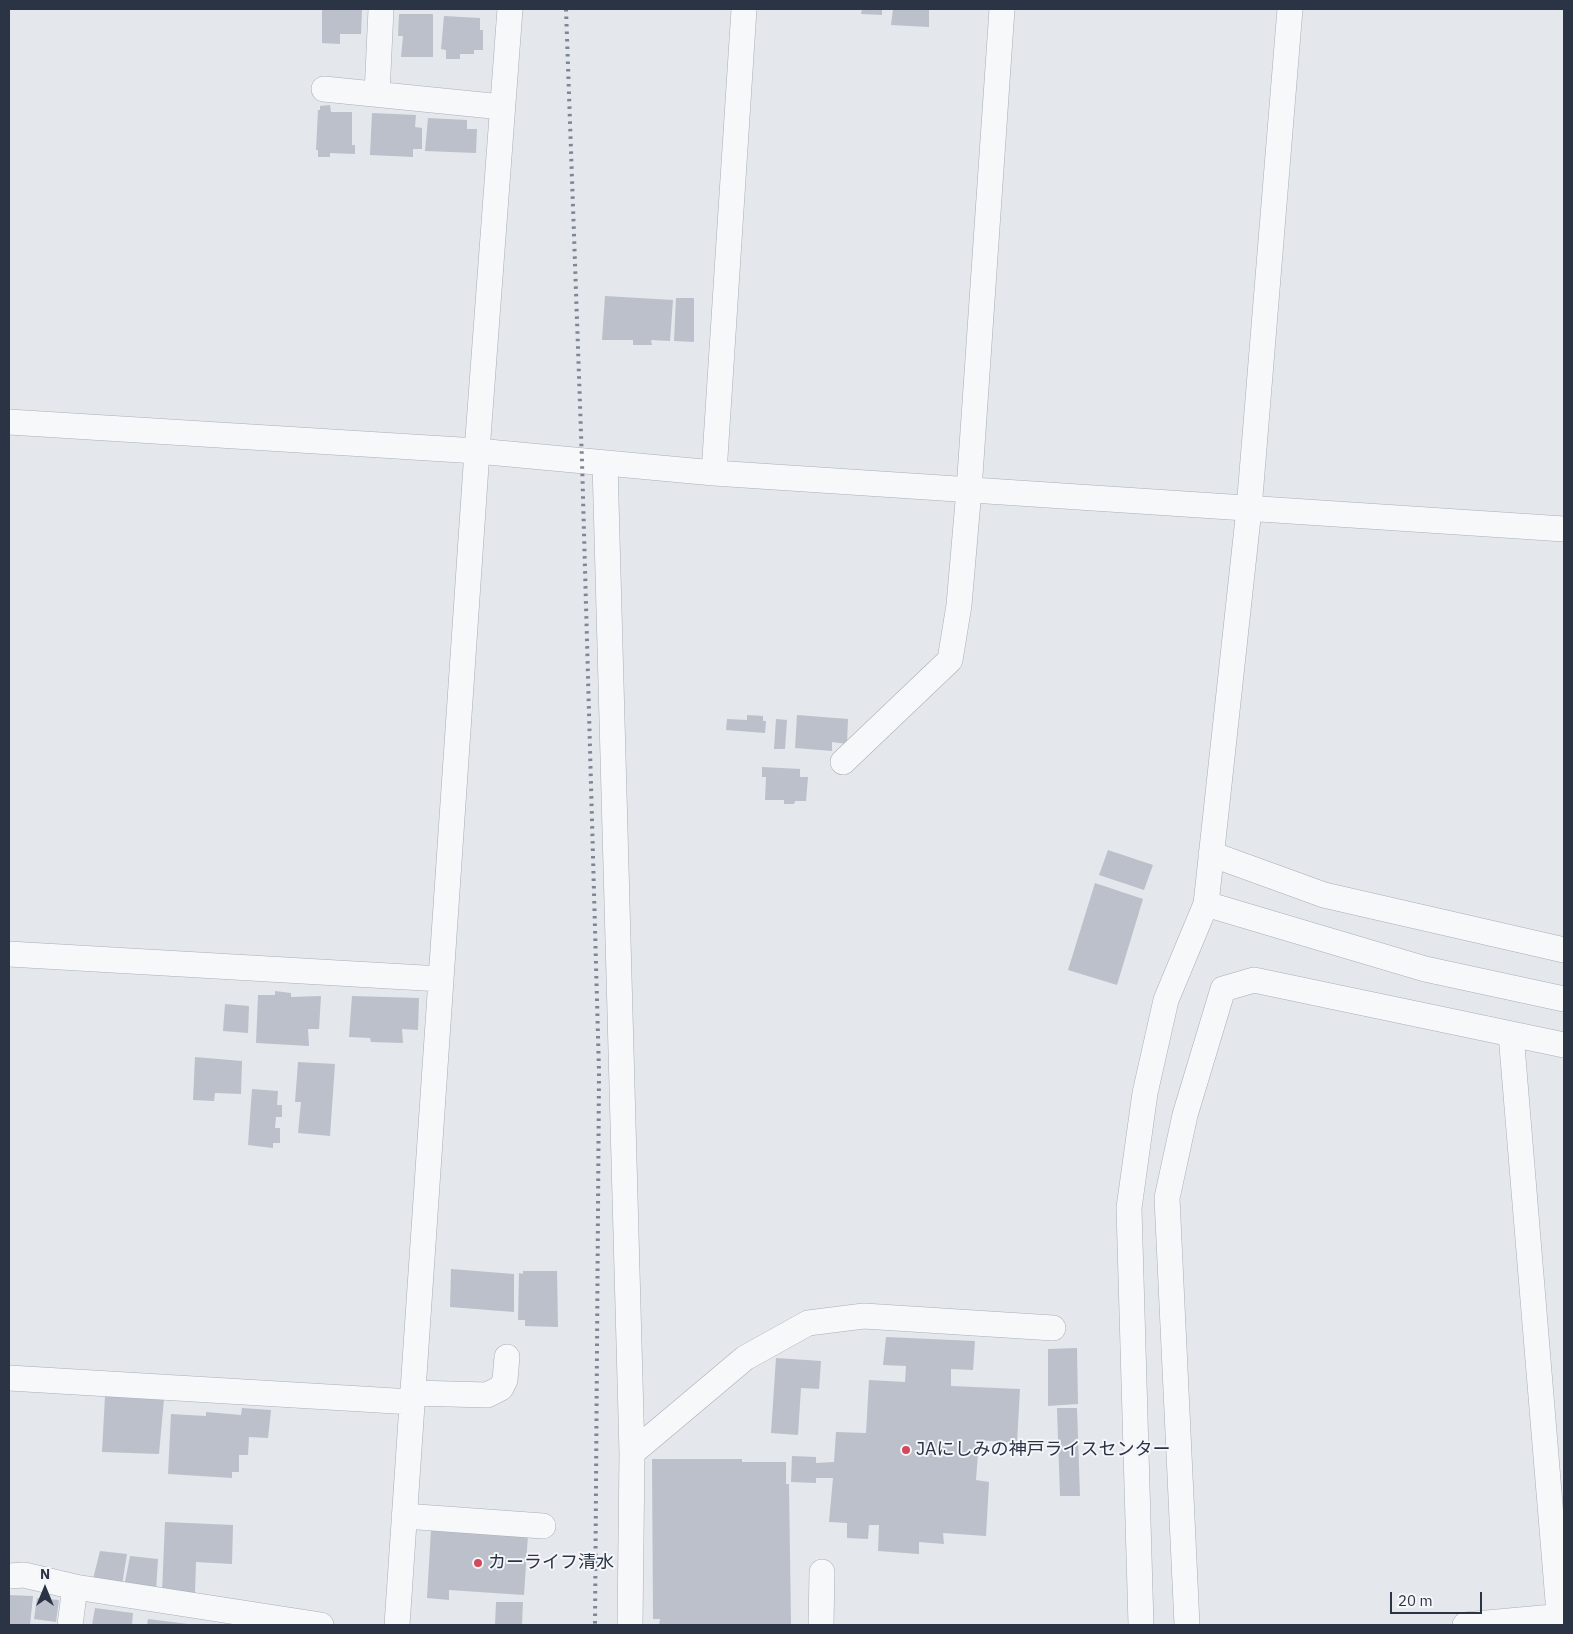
<!DOCTYPE html>
<meta charset="utf-8">
<style>
body{margin:0}
#map{position:relative;width:1573px;height:1634px;overflow:hidden;background:#e4e7ec;font-family:"IBM Plex Sans",sans-serif}
canvas{display:block}
.frame{position:absolute;inset:0;border:10px solid #2b3445;pointer-events:none}
.north{position:absolute;left:20px;top:1564px;width:50px;height:50px;-webkit-text-stroke:4px #f4f6f9;paint-order:stroke;rotate:0deg;font-size:14px;font-weight:700;line-height:20px;text-align:center;color:#2b3445}
.north::after{content:'';display:block;margin:auto;width:18px;height:22px;background:#2b3445;clip-path:polygon(50% 0,100% 100%,50% 72%,0 100%)}
.scale{position:absolute;left:1390px;top:1592px;width:92px;height:22px;box-sizing:border-box;border:2px solid #2b3445;border-top:0;padding-left:6px;font-size:15px;line-height:18px;white-space:nowrap;color:#2b3445;-webkit-text-stroke:4px #f4f6f9;paint-order:stroke}
</style>
<div id="map">
<canvas width="1573" height="1634"></canvas>
<div class="frame"></div>
<div class="north">N</div>
<div class="scale">20 m</div>
</div>
<script>
const ctx = document.querySelector('canvas').getContext('2d');
ctx.lineJoin = 'round';
function fillPath(path, color) { ctx.fillStyle = color; ctx.fill(path, 'evenodd'); }
function stroke(path, color, width, dash) { ctx.strokeStyle = color; ctx.lineWidth = width; ctx.lineCap = dash ? 'butt' : 'round'; ctx.setLineDash(dash || []); ctx.stroke(path); }
function write(font, color, halo, rows, align = 'center') {
  ctx.font = font + ' "IBM Plex Sans","Noto Sans JP",sans-serif'; ctx.lineWidth = 4; ctx.setLineDash([]); ctx.textBaseline = 'middle'; ctx.strokeStyle = halo; ctx.fillStyle = color; for (const [text, x, y, turn = 0] of rows) {
    ctx.save(); ctx.translate(x, y); ctx.rotate((+turn || 0) * Math.PI / 180); ctx.textAlign = isNaN(turn) ? turn : align; if (halo) ctx.strokeText(text, 0, 0); ctx.fillText(text, 0, 0); ctx.restore();
  }
}
const building = new Path2D(`
 M322,9h40l-1,25h-21v10l-18,-1z
 M862,9h20v6l-21,-1z
 M893,9h36v18l-38,-2z
 M399,14h34v43h-32l2,-21h-5z
 M444,16l36,2v12h3v20h-9v4h-14v5h-14v-9l-5,-1z
 M330,105l1,7h21v33h3v9l-25,-1v4h-12v-7h-2l2,-40h2v-4z
 M372,113l44,2 -1,12 7,1v21h-9v8l-43,-2z
 M428,118l39,2v9h10l-1,24 -51,-2z
 M605,296l68,4 -3,41 -19,-1 1,5h-19v-5h-31z
 M676,298h18v44l-20,-1z
 M747,715l16,1v5h3l-1,12 -39,-3 1,-11 20,1z
 M797,715l51,4 -1,25 -15,-2v9l-37,-3z
 M776,719l11,1 -2,29h-11z
 M762,767l38,2v8h8l-2,24h-11l-1,3h-10v-4h-19l1,-23h-4z
 M1108,850l45,15 -9,25 -45,-15z
 M1095,883l48,16 -26,86 -49,-15z
 M275,991l16,2v4l30,-1 -2,33h-11l1,17 -53,-3 2,-48h17z
 M352,996l67,2 -1,32 -16,-1 1,14 -32,-1 -1,-4 -21,-1z
 M225,1004l24,2 -1,27 -25,-2z
 M195,1057l47,4 -1,33 -26,-1 -1,8 -21,-1z
 M298,1062l37,2 -5,72 -32,-3 3,-31h-6z
 M252,1089l26,2 -1,14h5v12h-6l-1,11h5v15h-7v5l-25,-3z
 M451,1269l63,5v38l-64,-5z
 M523,1271h34l1,56 -33,-1v-6h-7l1,-47 4,1z
 M886,1337l89,4 -2,29 -22,-1v17l69,3 -3,54 -38,-3 -3,40 13,2 -3,54 -43,-3 1,11 -25,-2v12l-41,-3 1,-26h-10l-1,14 -21,-1v-15l-18,-1 4,-44h-17v5l-25,-1 1,-26 24,1v6l18,-1 2,-30 30,1 3,-53 36,2 1,-16 -23,-1z
 M1077,1348l1,56 -30,2v-57z
 M776,1358l45,3 -2,28 -18,-1 -3,47 -27,-2z
 M105,1396l59,3 -5,55 -57,-2z
 M242,1408l29,2 -3,28 -19,-1 -1,18h-9v17h-7v6l-64,-4 3,-60 35,2v-4l35,3z
 M1057,1408h20l3,88h-20z
 M652,1459h90v3h44v22h3l2,141h-132l1,-6h-7z
 M165,1522l68,3 -1,39 -36,-2 -1,31 -33,-1z
 M431,1529l97,6 -4,60 -75,-5v10l-22,-2z
 M100,1551l27,3 -5,31 -29,-6z
 M130,1556l28,3 -2,32 -32,-4z
 M9,1595l24,1 -3,29h-21z
 M37,1598l22,2 -3,22 -22,-3z
 M496,1602h27l-1,23h-27z
 M95,1608l38,5 -1,12h-40z
 M148,1619l40,5 -1,1h-40z`);
const street = new Path2D(`
 M324,89l178,18
 M377,94l4,-85
 M9,422l468,29 237,22 850,56
 M605,463l27,990 113,-95 63,-35 56,-7 189,12
 M714,473l30,-464
 M843,762l107,-102 9,-55 10,-115 33,-481
 M1211,854l113,41 240,55
 M1206,904l43,-395 41,-500
 M9,954l432,25
 M1511,1034l49,591
 M9,1378l403,24
 M413,1393l74,2 14,-7 4,-8 2,-23
 M404,1516l139,10
 M9,1576l15,-1 51,12 246,38
 M70,1625l5,-38
 M397,1625l80,-1174 33,-442
 M630,1625l2,-172
 M821,1625l1,-53
 M1141,1625l-12,-417 16,-115 21,-93 40,-96 219,65 139,30
 M1187,1625l-20,-427 18,-83 38,-126 31,-9 310,65
 M1465,1625l99,-9`);
const rail = new Path2D(`
 M566,9l16,452 17,611 -4,553`);
const markers = [
 [906,1450,5,"#d1495b"],
 [478,1563,5,"#d1495b"]
];
const poiNames = [
 ["JAにしみの神戸ライスセンター",916,1450],
 ["カーライフ清水",488,1563]
];
fillPath(building, '#bbc0ca');
stroke(street, '#a9aeb7', 26);
stroke(street, '#f7f8fa', 25);
stroke(rail, '#7d8696', 4, [2.5, 5]);
for (const [x, y, r, color] of markers) { const dot = new Path2D(); dot.arc(x, y, r, 0, 2 * Math.PI); ctx.fillStyle = color; ctx.fill(dot); stroke(dot, '#f4f6f9', 2); }
write('18px', '#2b3445', '#f4f6f9', poiNames, 'left');
</script>
